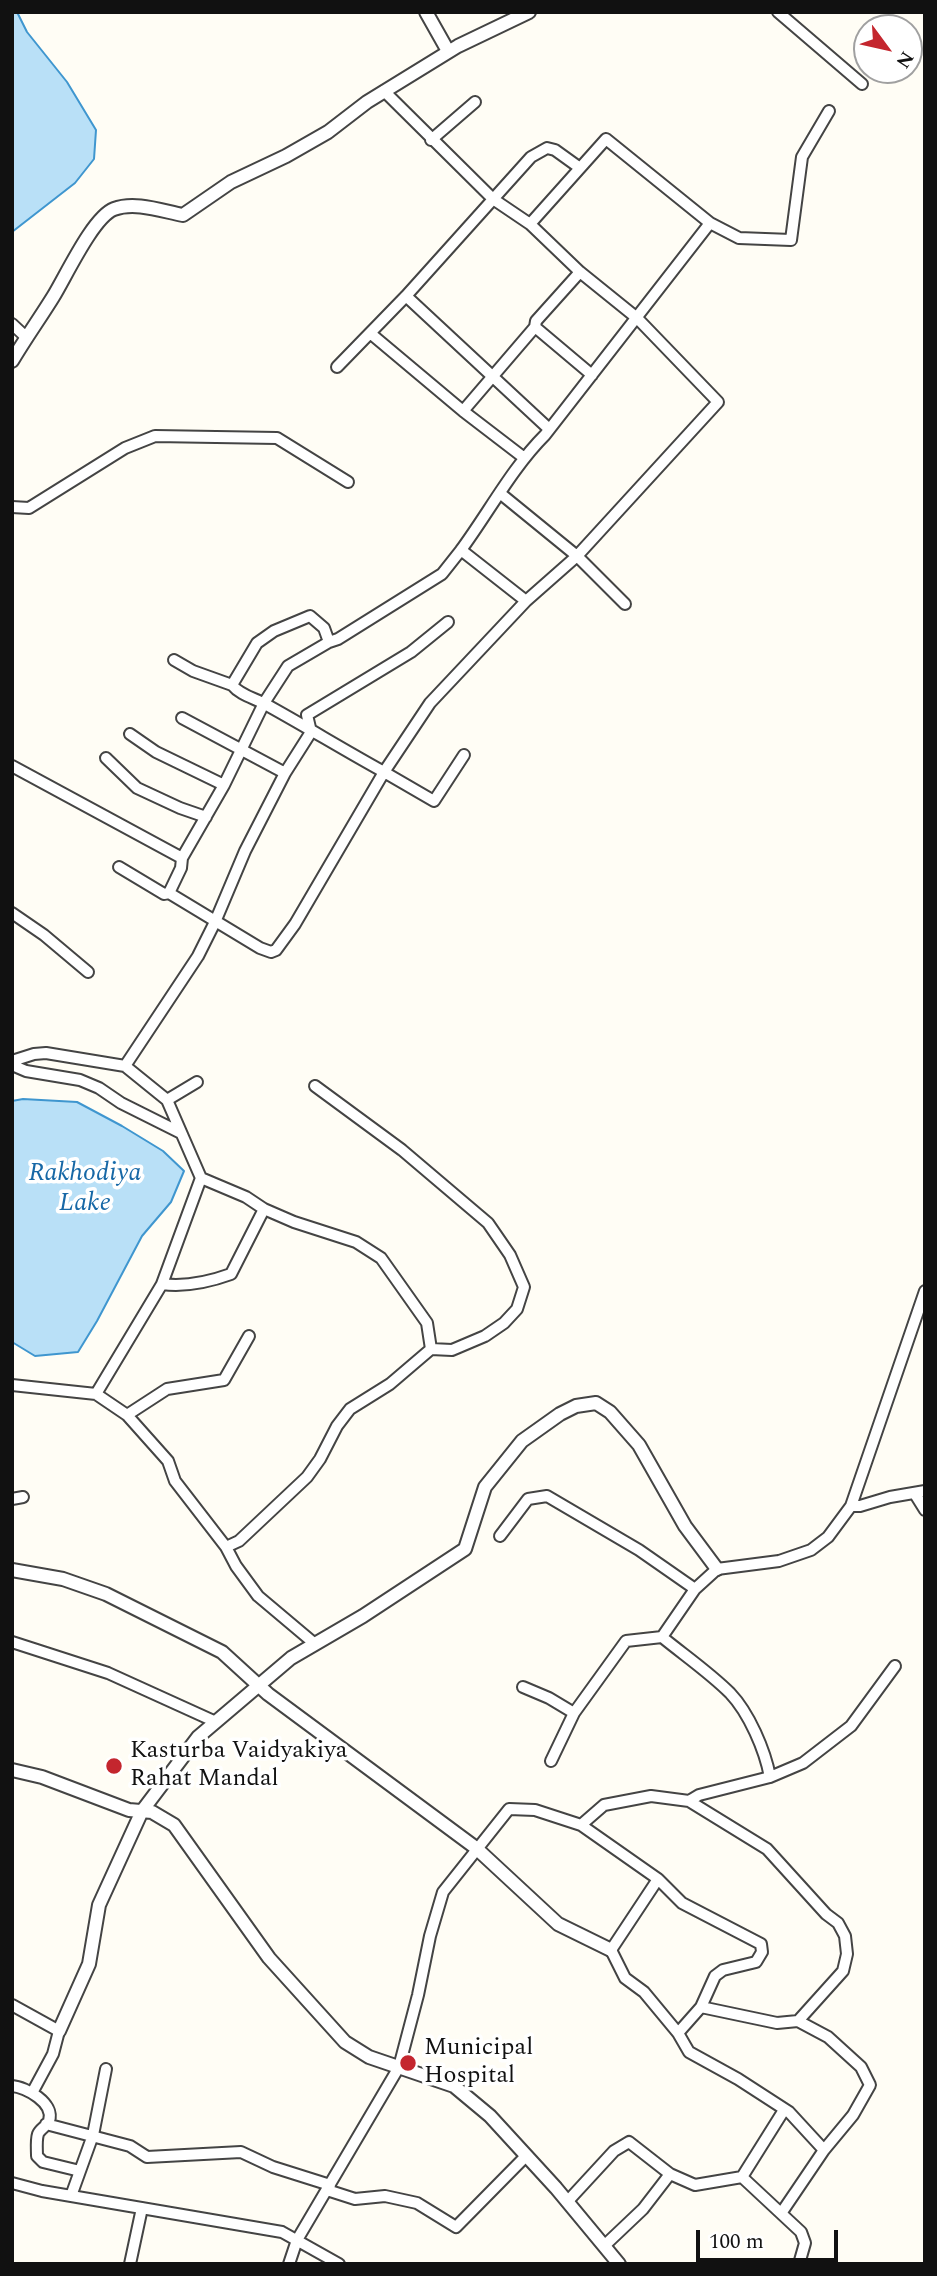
<!DOCTYPE html>
<style>
body{margin:0}
#map{position:relative;width:937px;height:2276px;overflow:hidden;background:#fffdf5;font-family:Spectral,serif}
canvas{display:block}
.frame{position:absolute;inset:0;border:14px solid #111;pointer-events:none}
.north{position:absolute;left:853px;top:14px;width:70px;height:70px;box-sizing:border-box;background:#fff;border:2px solid #a0a0a0;border-radius:50%;rotate:123deg;font-size:19px;font-weight:700;line-height:28px;text-align:center;color:#111}
.north::after{content:'';display:block;margin:auto;width:24px;height:32px;background:#c4262e;clip-path:polygon(50% 0,100% 100%,50% 72%,0 100%)}
.scale{position:absolute;left:696px;top:2230px;width:142px;height:32px;box-sizing:border-box;border:4px solid #111;border-top:0;padding-left:9px;font-size:21px;line-height:24px;white-space:nowrap;color:#111;-webkit-text-stroke:5px #fff;paint-order:stroke}
</style>
<div id="map">
<canvas width="937" height="2276"></canvas>
<div class="frame"></div>
<div class="north">N</div>
<div class="scale">100 m</div>
</div>
<script>
const ctx = document.querySelector('canvas').getContext('2d');
ctx.lineJoin = 'round';
function fillPath(path, color) { ctx.fillStyle = color; ctx.fill(path, 'evenodd'); }
function stroke(path, color, width, dash) { ctx.strokeStyle = color; ctx.lineWidth = width; ctx.lineCap = dash ? 'butt' : 'round'; ctx.setLineDash(dash || []); ctx.stroke(path); }
function write(font, color, halo, rows, align = 'center') {
  ctx.font = font + ' Spectral,serif'; ctx.lineWidth = 7; ctx.setLineDash([]); ctx.textBaseline = 'middle'; ctx.strokeStyle = halo; ctx.fillStyle = color; for (const [text, x, y, turn = 0] of rows) {
    ctx.save(); ctx.translate(x, y); ctx.rotate((+turn || 0) * Math.PI / 180); ctx.textAlign = isNaN(turn) ? turn : align; if (halo) ctx.strokeText(text, 0, 0); ctx.fillText(text, 0, 0); ctx.restore();
  }
}
const water = new Path2D(`
 M12,12h5l10,20 40,50 29,48 -2,29 -19,24 -63,49z
 M23,1099l54,3 45,24 41,25 21,20 -13,31 -29,34 -45,85 -19,31 -43,4 -23,-14v-241z`);
const minor = new Path2D(`
 M778,12l84,72
 M384,91l109,108 37,25 50,48 57,46 81,84 -141,154 -51,45 -96,102 -46,69 50,29 30,-46
 M431,140l44,-38
 M710,223l29,15 52,2 11,-83 27,-46
 M406,296l142,132
 M12,324l15,14
 M535,327l57,48
 M370,333l93,78 60,46
 M337,367l69,-71 125,-139 16,-9 8,2 25,18
 M463,411l72,-84 1,-6 44,-49
 M501,494l76,62 48,48
 M12,507l17,1 96,-60 30,-12 122,2 71,44
 M526,601l-65,-51c28,-38 51,-82 84,-115l165,-212 -104,-84 -76,85
 M232,685l25,-42 17,-12 36,-15 14,12 5,14
 M182,718l103,55
 M130,734l26,18 68,33
 M106,758l31,30 43,20 26,9
 M12,766l170,92
 M119,867l45,27 5,-1 91,55 11,4 5,-2 19,-26 89,-152c-40,-22 -79,-46 -119,-68 -11,-6 -25,-9 -33,-19l-39,-14 -19,-11
 M169,893l12,-25 1,-10 42,-73 40,-82 24,-37 41,-24 9,-3 104,-65 19,-24
 M12,913l32,22 44,37
 M12,1061l22,-7 12,-1 79,13 42,34 34,78 45,19 18,12 30,13 62,20 25,16 46,65 4,26
 M12,1065l14,6 54,9 19,8 22,15 60,30
 M125,1066l73,-110 17,-34 30,-71 40,-78 26,-41 -4,-17 104,-63 37,-30
 M167,1100l30,-18
 M162,1284c23,3 47,-2 69,-10l33,-65
 M12,1385l84,9 31,21 41,46 7,20 51,66 10,19 22,30 57,48
 M96,1394l66,-110 39,-106
 M127,1415l40,-26 57,-9 25,-44
 M915,1494l10,16
 M12,1499l11,-2
 M851,1506h9l30,-9 35,-6
 M500,1536l28,-37 19,-3 92,54 56,39
 M226,1547l13,-6 68,-64 13,-18 17,-33 13,-17 40,-25 41,-35 21,1 33,-14 19,-13 13,-14 7,-22 -14,-32 -22,-32 -86,-73 -87,-64
 M662,1637l33,-48 22,-20 62,-8 32,-11 17,-13 23,-31 74,-215
 M12,1642l96,31 108,49
 M523,1687l26,11 25,15
 M551,1761l23,-48 52,-72 36,-4c22,18 48,36 68,56 19,20 35,57 40,84
 M689,1801l10,-6 71,-18 33,-14 48,-37 44,-60
 M581,1825l23,-20 47,-9 38,5 78,48 59,65 12,9 7,13 2,18 -4,17 -45,50
 M658,1879l24,24 79,41 1,8 -6,10 -33,8 -8,6 -14,31 -23,26
 M12,2005l47,26 -6,23 -21,39
 M701,2007l76,16 21,-2 30,16 33,30 9,18 -17,30 -29,35 -42,62
 M12,2086c14,1 43,17 37,35 -2,5 -9,8 -11,13 -2,6 -1,16 -1,22l6,6 37,9
 M46,2124l84,22 17,11 94,-5 32,15 57,18
 M742,2177l59,55 4,11 -6,21
 M12,2183l30,8 240,41 57,32
 M327,2190l28,9 30,-3 32,7 39,24 70,-71
 M71,2196l22,-61 13,-66
 M567,2202l47,-51 15,-9 41,32 25,11 47,-8 42,-67
 M604,2246l39,-37 27,-35
 M130,2264l12,-56
 M289,2264l8,-24 102,-173 19,-72 12,-59 13,-44 66,-83 26,1 46,15 77,54 -47,71 14,28 19,14 34,41 11,19 49,27 51,33 35,38`);
const tertiary = new Path2D(`
 M426,12l22,39
 M12,361c13,-22 28,-43 41,-64 13,-21 40,-80 61,-88 21,-8 48,2 69,6l48,-33 55,-26 42,-24 39,-30 91,-56 71,-34
 M12,1570l51,9 43,15 116,58 46,42 208,154 82,76 53,26
 M12,1770l30,7 87,33 23,2 22,13 95,133 76,84 24,15 85,29 36,30 66,72 63,76
 M59,2031l30,-67 10,-59 43,-94 56,-74 93,-79 72,-42 102,-67 20,-62 37,-46 38,-27 16,-8 20,-3 14,9 29,33 46,81 32,43`);
const markers = [
 [114,1766,9,"#c4262e"],
 [408,2063,9,"#c4262e"]
];
const poiNames = [
 ["Kasturba Vaidyakiya",130,1752],
 ["Rahat Mandal",130,1780],
 ["Municipal",424,2049],
 ["Hospital",424,2077]
];
const waterNames = [
 ["Rakhodiya",85,1175],
 ["Lake",85,1205]
];
fillPath(water, '#b9e0f7');
stroke(water, '#3f96cf', 2);
stroke(minor, '#444', 14);
stroke(tertiary, '#444', 16);
stroke(minor, '#fff', 10);
stroke(tertiary, '#fff', 12);
for (const [x, y, r, color] of markers) { const dot = new Path2D(); dot.arc(x, y, r, 0, 2 * Math.PI); ctx.fillStyle = color; ctx.fill(dot); stroke(dot, '#fff', 2.5); }
write('24px', '#111', '#fff', poiNames, 'left');
write('italic 26px', '#1768a6', '#fff', waterNames);
</script>
